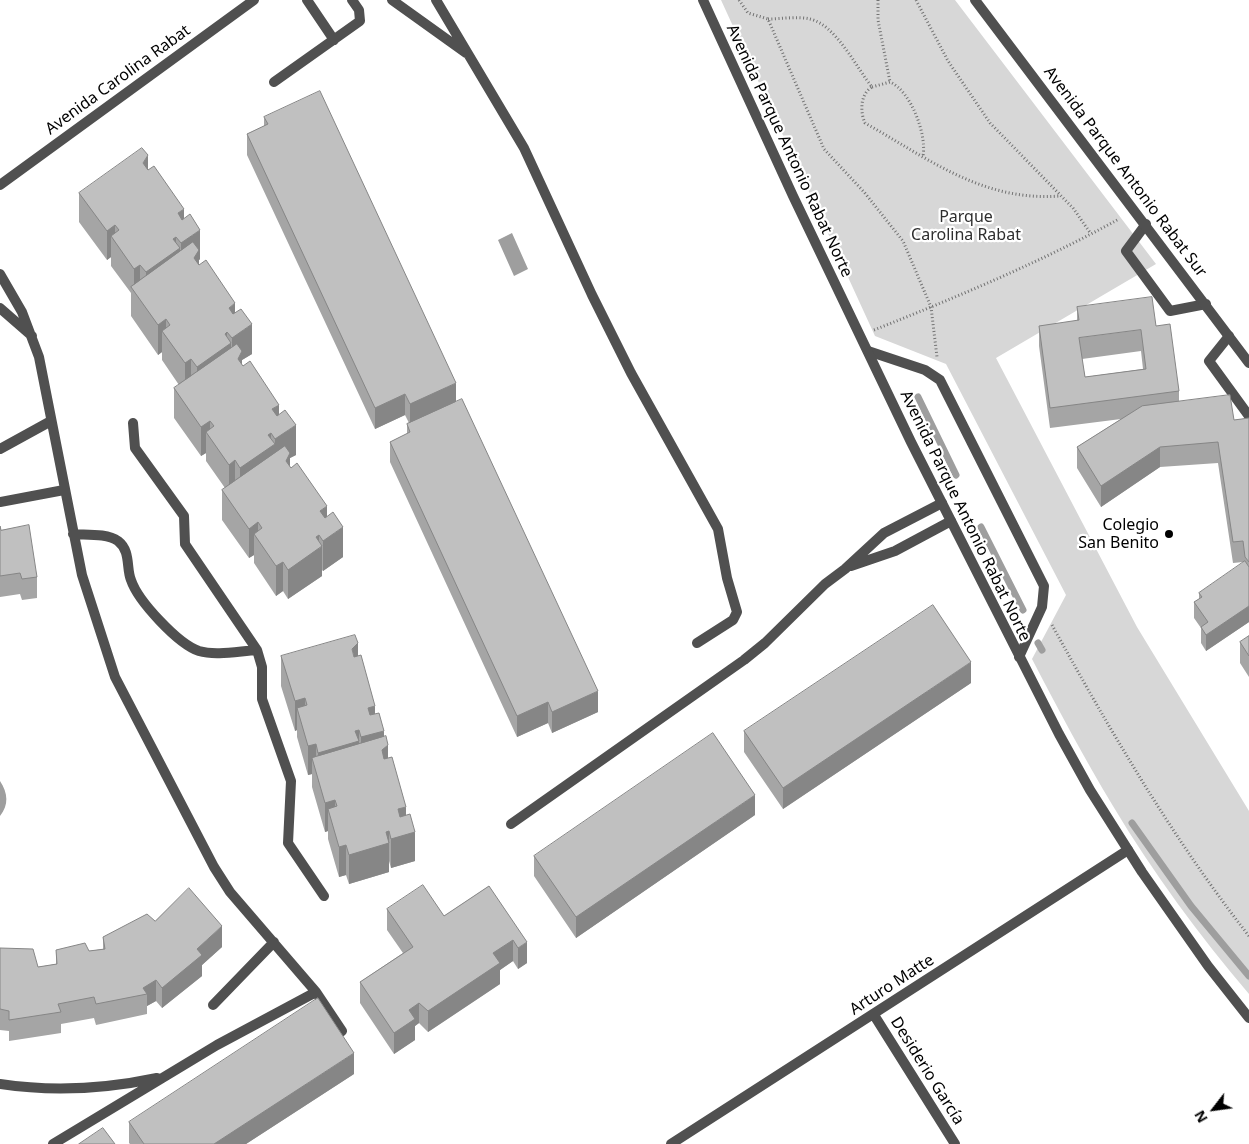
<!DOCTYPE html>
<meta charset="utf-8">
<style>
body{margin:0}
#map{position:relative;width:1249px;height:1144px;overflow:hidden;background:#fff;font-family:"Noto Sans",sans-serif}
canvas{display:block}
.north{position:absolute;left:1189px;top:1084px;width:50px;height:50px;-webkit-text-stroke:4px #fff;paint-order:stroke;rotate:240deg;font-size:14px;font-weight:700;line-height:20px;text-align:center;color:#000}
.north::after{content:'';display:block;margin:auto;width:18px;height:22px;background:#000;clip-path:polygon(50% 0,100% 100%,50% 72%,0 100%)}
</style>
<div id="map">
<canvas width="1249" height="1144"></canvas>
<div class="north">N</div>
</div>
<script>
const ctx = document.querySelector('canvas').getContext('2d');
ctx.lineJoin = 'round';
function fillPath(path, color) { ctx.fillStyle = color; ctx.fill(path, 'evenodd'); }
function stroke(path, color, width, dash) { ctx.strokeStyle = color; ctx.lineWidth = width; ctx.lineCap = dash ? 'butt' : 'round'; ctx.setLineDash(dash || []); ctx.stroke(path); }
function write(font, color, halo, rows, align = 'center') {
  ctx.font = font + ' "Noto Sans",sans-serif'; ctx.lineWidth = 4.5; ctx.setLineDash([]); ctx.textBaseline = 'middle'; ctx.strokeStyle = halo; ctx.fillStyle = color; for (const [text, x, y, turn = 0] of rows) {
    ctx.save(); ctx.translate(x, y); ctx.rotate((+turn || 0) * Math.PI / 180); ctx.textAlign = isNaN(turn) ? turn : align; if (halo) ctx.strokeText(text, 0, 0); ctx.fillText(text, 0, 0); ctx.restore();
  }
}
const green = new Path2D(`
 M721,0h234l201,264 -160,94 141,269 112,184v183c-50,-59 -96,-121 -136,-188 -29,-48 -55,-97 -81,-147l34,-64 -120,-231 -71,-28z`);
const water = new Path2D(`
 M512,233l16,36 -14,7 -16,-36z
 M0,781c8,12 9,24 0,35z`);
const stream = new Path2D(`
 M918,397l38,78
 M981,527l42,83
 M1038,643l4,7
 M1132,823l59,83 58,70`);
const path = new Path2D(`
 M739,0l9,13 20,6 56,130 40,43 39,49 28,66 6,50
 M878,0v20l12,62
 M916,0l32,61 42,62 83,85 18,26
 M768,19c13,0 30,-3 42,0 26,6 46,48 62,68 -12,7 -12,25 -7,36 64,36 118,79 195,73
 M872,87l18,-5c21,9 37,53 33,74
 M874,330c83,-33 167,-68 245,-111
 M1052,625c59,107 121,214 197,311`);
const service = new Path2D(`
 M307,0l27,40
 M392,0l74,53
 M436,0l88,148 68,147 39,78 87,156 9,49 10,34 -4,8 -36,23
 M274,82l86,-61 -1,-11 -7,-10
 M1146,224l-20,27 44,60 36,-7
 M0,274l22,38 17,45 43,218 33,102 99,190 16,25 86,100 26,39
 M0,308l32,28
 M1229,336l-20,25 40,55
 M868,351l57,19 15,10 104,206 -2,21 -23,50
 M133,423l2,25 49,68 1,28 72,106 5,17v32l29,82 -3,62 36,53
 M0,449l51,-28
 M0,502l64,-12
 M73,534c13,1 34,-1 45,7 13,10 8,27 13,39 7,21 47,64 68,71 17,5 40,0 58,-1
 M851,566l44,-15 56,-30
 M511,824l233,-164 21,-17 60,-59 20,-15 39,-36 58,-30
 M213,1005l61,-63
 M0,1084c53,8 105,5 157,-6
 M53,1144l164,-99 99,-53`);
const minor = new Path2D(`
 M0,185l254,-185
 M874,1015l81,129
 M671,1144l457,-294`);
const tertiary = new Path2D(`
 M703,0l90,196 118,246 148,292 31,56 52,82 66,94 41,52
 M975,0l274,363`);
const wall = new Path2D(`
 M264,117l192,285 142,310 -46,21 -4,-10 -31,14 -127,-275v-20l17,-8v-10l2,-1 -4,-8 -30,14 -128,-274v-21l17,-8z
 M148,169l36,50 16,40 -1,1v4l36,49 17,41 -10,6v5l37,49 17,41 -6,3v9l37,49 16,41 -20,14 -1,-1v6l-34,23 -5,-8 -7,5 -22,-33v-8l-5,3 -27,-38v-30l3,-2 -19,-27v-8l-5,3 -27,-38v-30l5,-3 -17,-25v-8l-4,3 -27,-39v-23l-20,-27v-9l-4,3 -28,-38v-29z
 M1077,307l79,19 23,65v10l55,19 15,-2v204l-43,29 -5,-8v-15l-7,-10v-16l5,-3v-6l44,-30v-1l-10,1 -15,-100 -58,4 -59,40 -24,-39v-21l44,-28 -71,9 -11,-82v-20l38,-5zM1141,351l2,18 -58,8 -3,-18z
 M0,526l1,4 36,47v21l-15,2 -2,-6 -20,3z
 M1249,636v41l-9,-14v-21z
 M281,656h77l17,58 9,22 4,22 18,57 9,46 -24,7 -2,-7v11l-40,12 -3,-9 -7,2 -11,-38v-8l-3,1 -13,-45v-13l-4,1 -11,-38v-7l-2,1 -14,-45z
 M971,683l-188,126 -39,-57v-21z
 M755,815l-179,123 -42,-62v-20z
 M489,886l38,77 -9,6 -5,-8 -13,9v14l-72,48 -9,-9 -4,3v14l-21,14 -34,-51v-21l43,-29 -16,-23v-21l57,7z
 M155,921l67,26 -20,18v11l-40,32 -6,-7 -9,5v8l-51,11 -2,-7 -33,6v9l-52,8v-10l-9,-1v-82l38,19 18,-3v-14l33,1 14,-2v-12z
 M354,1074l-108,70h-116l-1,-1v-21z`);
const shadedWall = new Path2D(`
 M148,155v30l-5,-22z
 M184,209v29l-6,-25z
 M115,225v17l-4,-6v21l-4,3v-29z
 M200,230v29l-1,1v19l-18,-6v-30z
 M176,237v14l4,-3v30l-34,24v-30l27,-33z
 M140,265v29l-6,-2v-23z
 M235,303v30l-6,-25z
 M166,319v18l-4,-6v21l-4,3v-30z
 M252,324v30l-10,6v21l-10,-14v-29z
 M227,332v14l4,-3v29l-34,24v-29l28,-33z
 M191,359v29l-6,5v-30z
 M456,383v21l-46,21v-21z
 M405,394v21l-30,14v-21z
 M279,405v29l-7,-25z
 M210,421v17l-4,-6v21l-5,3v-29z
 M296,425v30l-6,3v24l-15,-13v-30z
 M271,433v14l4,-3v29l-35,24v-29l28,-33z
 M1160,447v20l-59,40v-21z
 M235,460v30l-6,4v-29z
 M327,506v30l-7,-25z
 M258,522v18l-4,-6v21l-5,3v-29z
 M343,527v30l-20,14v-30z
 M319,535v14l3,-3v30l-34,23v-29l28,-33z
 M283,562v29l-7,5v-30z
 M1249,606v16l-43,29v-16z
 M358,643v29l-6,-23z
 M971,662v21l-188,126v-21z
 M598,691v21l-46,21v-21z
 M305,698v30l-8,-20v22l-2,1v-30z
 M548,702v21l-31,14v-21z
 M375,706v27l9,-2v17l4,-3v29l-27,-8v-29l7,-29z
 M359,730v41l-41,11v-29l37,-22z
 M316,744v27l-4,-13v16l-4,1v-29z
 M755,795v20l-179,123v-21z
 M335,800v29l-7,-20v22l-3,1v-29z
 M406,807v27l9,-2v29l-24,7v-29l7,-30z
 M389,831v41l-40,12v-29l37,-23z
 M346,845v30l-7,2v-30z
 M222,926v21l-20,18v11l-40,32v-20l35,-39z
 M513,940v21l-13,9v14l-72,48v-21l65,-58z
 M527,942v21l-9,6v-21z
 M156,980v21l-9,5v-12l-4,-6z
 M419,1003v20l-4,3v14l-21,14v-21l15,-23z
 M354,1053v21l-108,70h-32z`);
const building = new Path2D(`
 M320,91l136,292 -46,21 -5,-10 -30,14 -128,-274 21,-10 -4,-7z
 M142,148l6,7 -5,8 5,7 6,-4 30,43 -6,4 4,7 8,-6 10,16 -19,13 -5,-6 -3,2 7,9 -34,24 -6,-7 -6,4 -23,-33 8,-6 -4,-5 -8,6 -28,-38z
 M193,242l6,8 -5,8 5,7 7,-5 29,43 -6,5 4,6 8,-5 11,15 -20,14 -5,-6 -2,2 6,9 -34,24 -6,-8 -6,4 -23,-32 8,-6 -4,-6 -8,6 -27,-38z
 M1152,297l4,29 14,-2 9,67 -129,17 -11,-82 40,-6 -2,-13zM1141,330l5,39 -61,8 -6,-39z
 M237,344l5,7 -4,8 5,7 7,-5 29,44 -7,4 5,7 8,-6 11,15 -21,14 -4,-6 -3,2 7,9 -35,24 -5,-8 -6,5 -23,-33 8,-6 -4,-5 -9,6 -27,-39z
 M1230,395l4,25 15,-2v144l-4,-5 -2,-16 -10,1 -15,-100 -58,5 -59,39 -24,-39 65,-41z
 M462,399l136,292 -46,21 -4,-10 -31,14 -127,-274 20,-10 -3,-8z
 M285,446l5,7 -4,8 5,7 6,-5 30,43 -7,5 5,7 8,-6 10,15 -20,14 -4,-6 -3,2 6,9 -34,24 -5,-8 -7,4 -22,-32 8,-6 -4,-6 -9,7 -27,-39z
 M29,525l8,52 -15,2 -2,-6 -20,3v-50l1,4z
 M1245,561l4,6v39l-43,29 -5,-8 7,-5 -14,-20 8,-5 -3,-4z
 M933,605l38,57 -188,126 -39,-57z
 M355,635l3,8 -6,6 2,8 7,-2 14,51 -7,2 2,7 9,-2 5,18 -23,6 -2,-7 -4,1 4,10 -41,12 -2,-9 -8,2 -11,-38 10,-3 -2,-7 -10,3 -14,-45z
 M1249,636v20l-9,-14z
 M713,733l42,62 -179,122 -42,-61z
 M386,736l2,9 -6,5 2,9 8,-2 14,50 -8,2 2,8 10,-3 5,18 -24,7 -2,-8 -3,1 3,11 -40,12 -3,-10 -7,2 -11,-38 9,-3 -2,-6 -10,3 -13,-45z
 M423,885l21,31 45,-30 38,56 -9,6 -5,-8 -20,13 7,10 -72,48 -9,-8 -10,7 6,9 -21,14 -34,-51 53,-35 -26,-38z
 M189,888l33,38 -25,23 5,6 -40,33 -6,-8 -13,8 4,6 -51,10 -2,-7 -36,7 3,8 -52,8v-9l-9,-2v-61l33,1 5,18 19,-3 -1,-14 29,-7 4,8 16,-2 -2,-12 44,-23 8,7z
 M318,998l36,55 -140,91h-70l-15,-22z
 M103,1128l12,16h-36z`);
const markers = [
 [1169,534,5,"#000"]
];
const streetNames = [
 ["Avenida Carolina Rabat",118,80,-36],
 ["Avenida Parque Antonio Rabat Norte",789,151,65],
 ["Avenida Parque Antonio Rabat Sur",1125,172,53],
 ["Avenida Parque Antonio Rabat Norte",965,516,64],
 ["Arturo Matte",892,985,-33],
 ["Desiderio García",927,1071,58]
];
const parkNames = [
 ["Parque",966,217],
 ["Carolina Rabat",966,235]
];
const poiNames = [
 ["Colegio",1159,525],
 ["San Benito",1159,543]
];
fillPath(green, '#d7d7d7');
fillPath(water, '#9e9e9e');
stroke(stream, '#9e9e9e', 7);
stroke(path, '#727272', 3, [1, 2.5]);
stroke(service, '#505050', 10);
stroke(minor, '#505050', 10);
stroke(tertiary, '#505050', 10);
fillPath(wall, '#a5a5a5');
fillPath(shadedWall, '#868686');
fillPath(building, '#c0c0c0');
stroke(building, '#868686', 1);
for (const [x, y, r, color] of markers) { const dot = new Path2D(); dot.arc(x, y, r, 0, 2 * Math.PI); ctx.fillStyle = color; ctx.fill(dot); stroke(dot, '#fff', 2); }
write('16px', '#000', '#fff', streetNames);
write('16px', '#2e2e2e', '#fff', parkNames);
write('16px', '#000', '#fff', poiNames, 'right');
</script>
